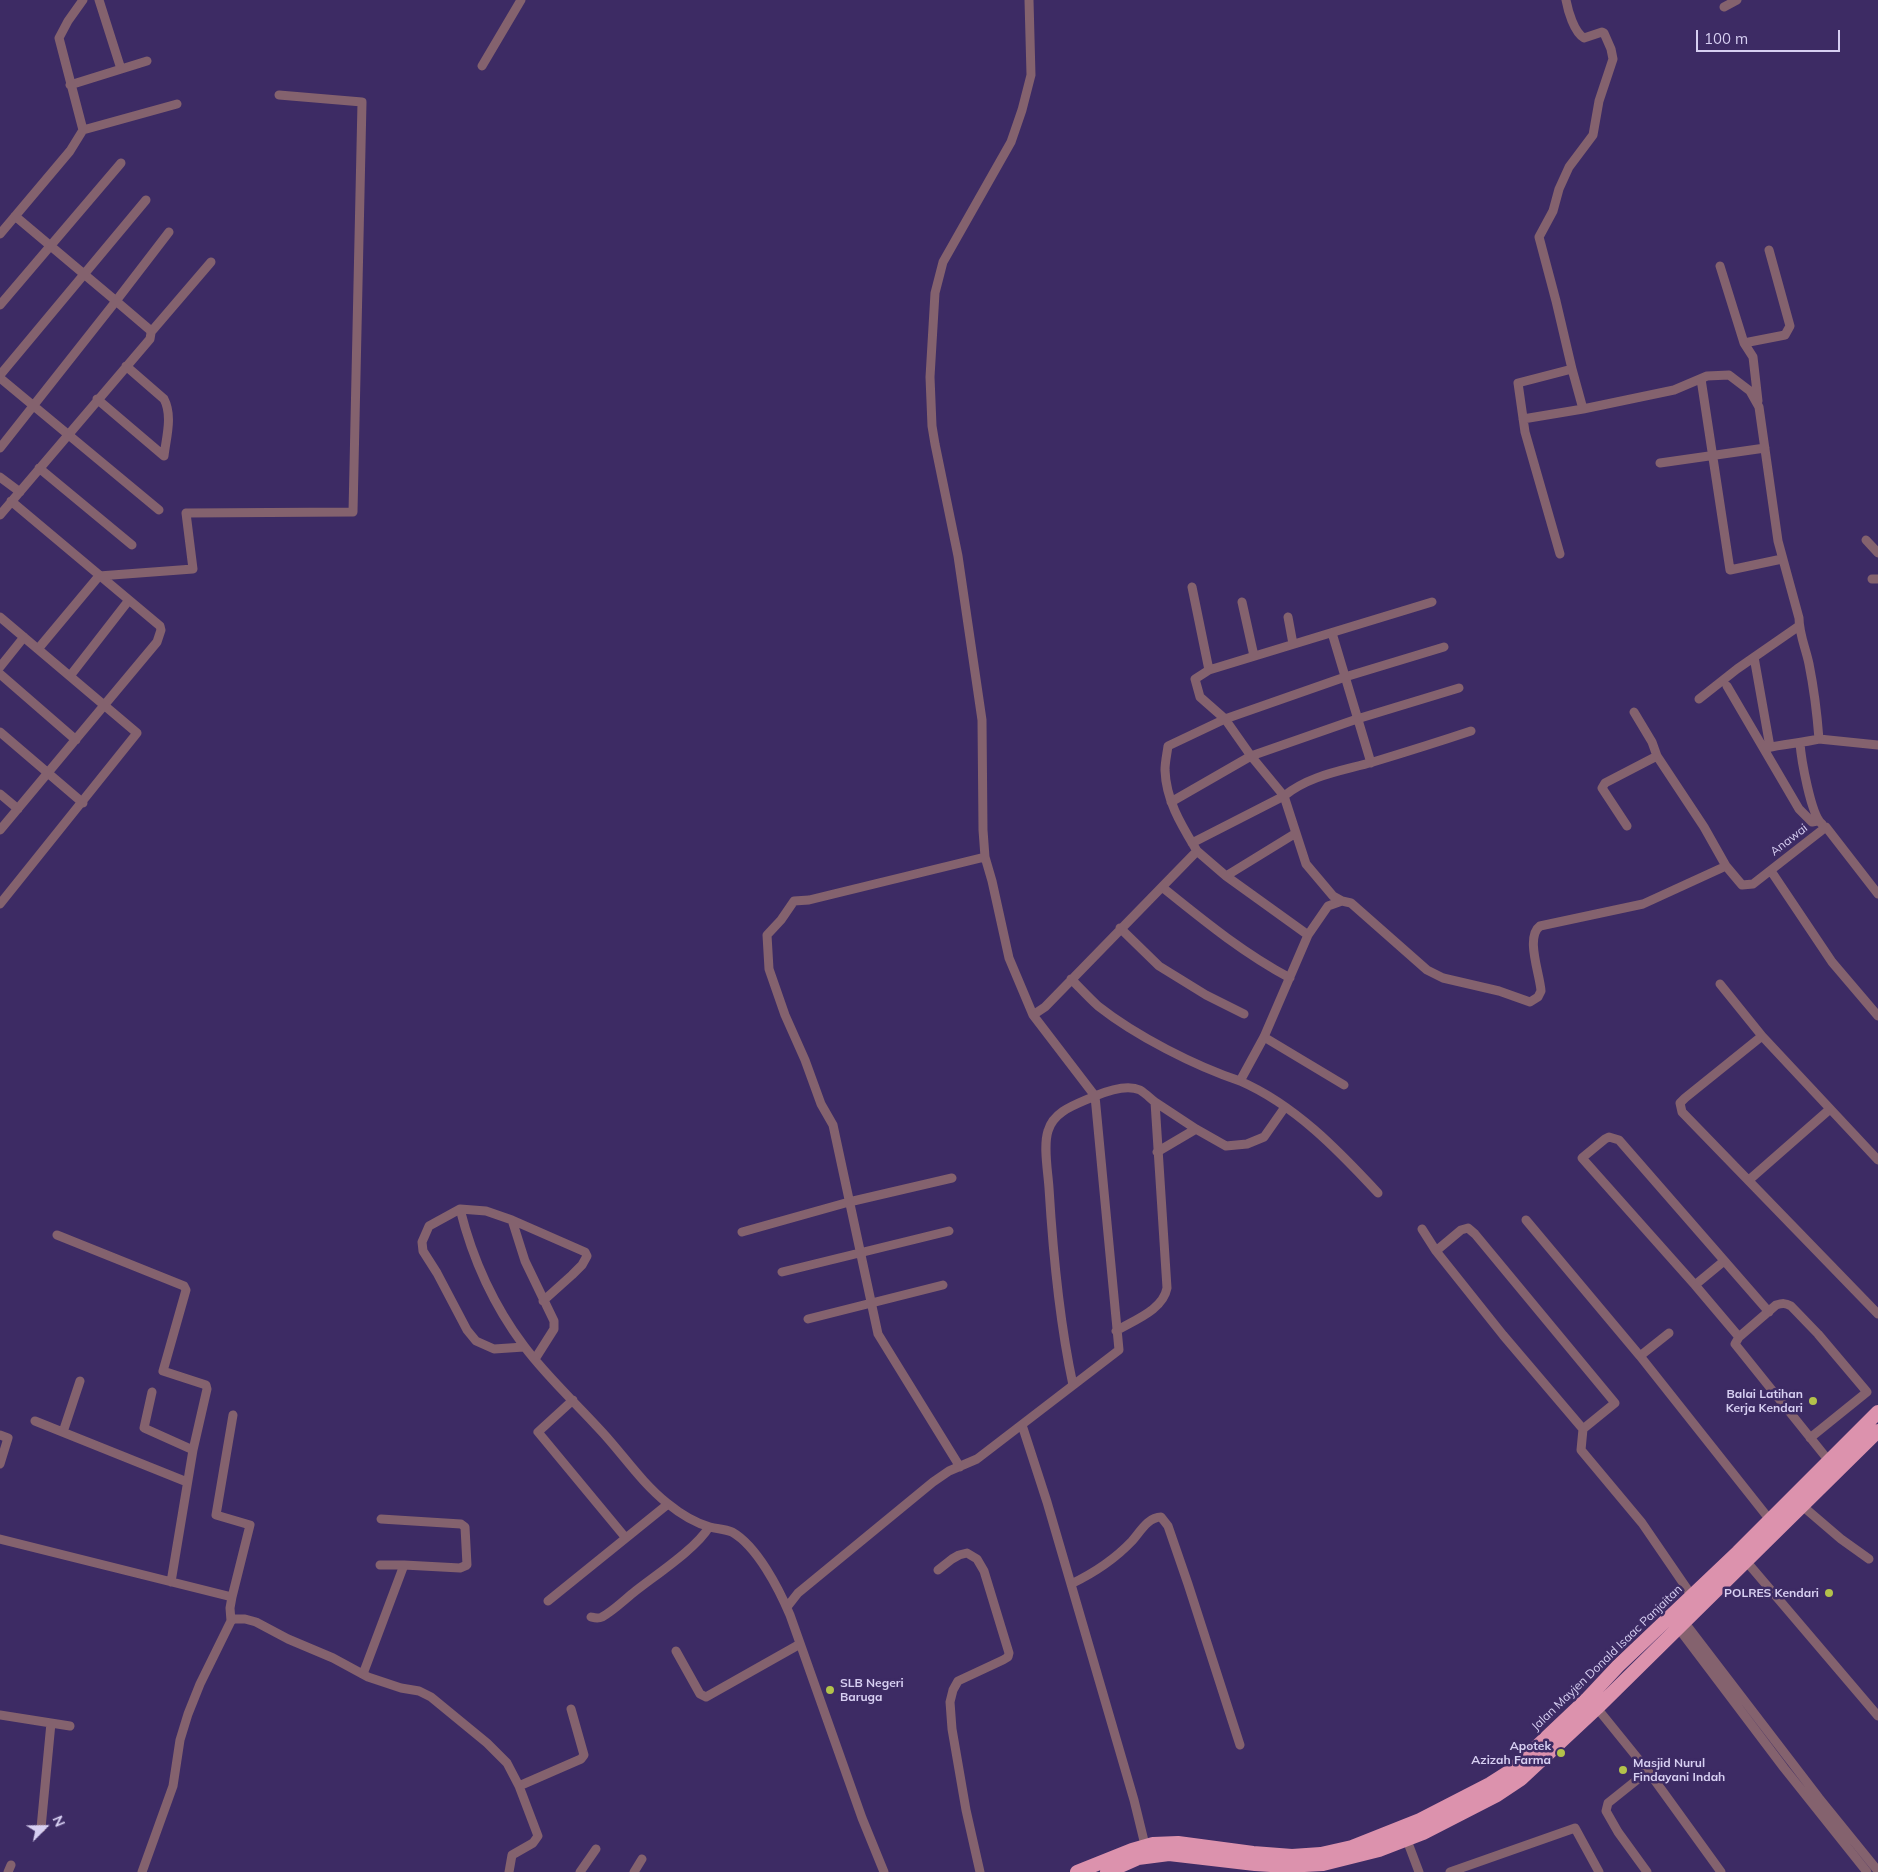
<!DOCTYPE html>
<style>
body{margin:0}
#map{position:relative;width:1878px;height:1872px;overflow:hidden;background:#3d2b64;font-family:Mulish,sans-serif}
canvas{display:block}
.north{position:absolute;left:20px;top:1802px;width:50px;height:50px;-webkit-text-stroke:4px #3d2b64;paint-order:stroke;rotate:67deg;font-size:14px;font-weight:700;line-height:20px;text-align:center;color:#d7cff2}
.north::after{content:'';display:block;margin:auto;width:18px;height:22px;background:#d7cff2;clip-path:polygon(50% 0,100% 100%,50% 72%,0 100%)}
.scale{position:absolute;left:1696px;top:30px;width:144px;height:22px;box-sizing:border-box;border:2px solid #d7cff2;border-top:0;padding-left:6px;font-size:15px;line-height:18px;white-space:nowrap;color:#d7cff2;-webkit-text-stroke:4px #3d2b64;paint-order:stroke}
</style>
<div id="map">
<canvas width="1878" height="1872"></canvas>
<div class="north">N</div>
<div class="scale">100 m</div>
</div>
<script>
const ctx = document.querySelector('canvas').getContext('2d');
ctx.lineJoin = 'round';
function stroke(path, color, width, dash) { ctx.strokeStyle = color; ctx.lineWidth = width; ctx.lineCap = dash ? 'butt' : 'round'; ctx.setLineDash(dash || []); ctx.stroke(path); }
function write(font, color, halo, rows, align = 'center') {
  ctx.font = font + ' Mulish,sans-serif'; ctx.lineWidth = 5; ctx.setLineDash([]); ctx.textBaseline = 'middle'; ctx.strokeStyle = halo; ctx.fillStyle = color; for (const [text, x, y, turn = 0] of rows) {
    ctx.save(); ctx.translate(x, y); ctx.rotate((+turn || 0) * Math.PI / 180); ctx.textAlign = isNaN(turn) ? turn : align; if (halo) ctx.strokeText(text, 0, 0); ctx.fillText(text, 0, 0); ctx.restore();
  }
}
const minor = new Path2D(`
 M99,0l22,69
 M1029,0l2,75 -9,35 -11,32 -68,120 -8,31 -5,84 2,49 3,18 23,112 24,164 1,110 2,27 7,24 17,77 24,57 12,-8 152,-156 29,25 82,59
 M1724,7l13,-7
 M482,66l39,-66
 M70,85l77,-24
 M83,130l-24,-92 9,-17 15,-21
 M0,234l70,-83 13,-21 94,-26
 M1720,266l24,77 9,14 5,44
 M0,305l121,-142
 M151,332l60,-70
 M1744,343l41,-8 5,-9 -21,-76
 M126,366l38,33c9,17 2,39 0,57
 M1572,369l11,40
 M0,375l146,-175
 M0,378l159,132
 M1701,379l29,191 52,-11
 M97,399l67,57
 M1523,419l60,-10 91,-19 33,-14 22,-1 21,16 9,16 19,134 21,77c0,16 7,31 10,46 5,25 8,49 10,75l59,6
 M0,448l116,-147 -101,-85
 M1660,463l105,-15
 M39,468l93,77
 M0,477l20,15
 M11,501l118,99 -59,76
 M0,515l150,-176 1,-6 -1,-3 -34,-29 53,-69
 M1866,540l12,13
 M1560,554l-35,-122 -7,-49 54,-14 -16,-68 -17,-64 14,-26 6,-22 10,-22 24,-32 6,-34 14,-42 -2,-10 -7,-16 -2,-1 -18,6c-10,-6 -16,-27 -18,-38
 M1872,579h6
 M1192,587l17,83
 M1242,602l12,54
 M0,617l137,116 -137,171
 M1288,617l5,27
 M1332,633l39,130
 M38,649l61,-73 94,-7 -7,-56 167,-1 9,-410 -83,-7
 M1754,657l16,90
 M0,667l24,-30
 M0,674l76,66
 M1727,686l72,123 13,13 5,-1
 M1699,699l38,-30 62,-43
 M1634,712l18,30 5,14 47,71 22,39
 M0,732l83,71
 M1800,743c1,15 11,73 22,81
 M1766,748c18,-4 35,-5 53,-9
 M0,794l18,15
 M1171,802l80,-46 106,-37 102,-31
 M1627,826l-25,-38 3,-5 52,-27
 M0,830l157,-188 4,-12 -1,-4 -31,-26
 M1192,843l92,-47c26,-21 58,-25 89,-34 33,-10 65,-20 98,-31
 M1197,851c-15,-25 -31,-50 -32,-81 0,-8 2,-16 3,-24l57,-27 120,-42 99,-30
 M1771,871l61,91 46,54
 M1226,876l70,-43
 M1162,887c41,33 81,66 128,91
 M1342,901l-9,-5 -27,-32 -22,-68 -33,-40 -26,-37 -25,-22 -5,-18 14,-9 223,-68
 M1120,928l39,38 47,29 38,19
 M1071,979c9,9 18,19 27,27 38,30 97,60 142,75
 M1720,984l42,52 116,124
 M1762,1036l-77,62 -5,5 2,9 196,202
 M1264,1037l80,48
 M1155,1102l41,27 30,17 21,-2 17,-7 21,-30
 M1157,1152l39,-23
 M1749,1180l81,-71
 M1378,1193c-40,-43 -83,-88 -138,-112l24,-44 44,-102 20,-29 14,-5 9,2 76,67 16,8 56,13 31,11 8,-5 3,-6c-1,-17 -16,-54 -1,-65l103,-22 83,-38 16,19 11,-1 73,-57 52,67
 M460,1209l-31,17 -7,16 1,9 14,22 30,57 9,11 18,8 30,-2
 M512,1220l13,41 29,60v8l-19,30
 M1526,1220l114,136 130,164
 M1422,1229l14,22
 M742,1232l107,-30 103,-24
 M57,1235l127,51 2,4 -23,81 43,14 1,4 -14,61
 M782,1272l167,-41
 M1695,1285l29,-24
 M543,1301l29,-26 10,-10 5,-9 -2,-4 -73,-32 -26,-9 -26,-2c12,48 34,97 64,137 23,31 53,58 79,87 21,23 39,50 64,70 11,9 28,20 43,24 7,2 14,2 22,5 25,14 47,57 58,83l72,203 22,54
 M808,1319l135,-34
 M1739,1337l-44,-52 -113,-127 23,-19 4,-2 10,3 150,172
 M1640,1356l29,-23
 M1073,1385c-14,-65 -20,-131 -24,-197 -1,-16 -6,-42 -1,-57 6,-21 30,-27 47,-35 12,-5 32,-12 45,-6 5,3 10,8 15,12l12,186c-4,22 -33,32 -51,43
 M152,1392l-8,36 49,22 -22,132
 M573,1400l-35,32 87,105
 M35,1421l152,61
 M1022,1425l25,77 87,298 12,49
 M1583,1429l-80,-94 -67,-84 25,-21 7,-2 7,6 140,169 -32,26 -2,21 61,73 50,73
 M63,1432l17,-51
 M0,1435l8,3 -8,26
 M1810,1438l57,-46 -49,-58 -27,-28c-6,-3 -8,-3 -15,-1l-37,32 -4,7 94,117
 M960,1467l-82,-133 -45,-209 -12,-21 -16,-44 -20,-45 -16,-46 -2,-34 14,-15 13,-19 15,-1 176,-43
 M1799,1503l42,36 28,20
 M0,1539l232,58
 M1746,1561l132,155
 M380,1565h24
 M938,1570l14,-11 7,-4 8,-2 10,6 7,12 25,82 -1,4 -5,3 -45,21 -5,9 -3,12 2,27 14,81 14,62
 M1071,1584c23,-11 43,-24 61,-43 8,-9 16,-24 29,-24l7,9 20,58 52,161
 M548,1601l120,-97
 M787,1607l11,-14 135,-111 16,-11 28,-12 142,-109 -24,-254 -62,-81
 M591,1617c4,1 7,2 11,0 11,-6 21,-16 31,-24 21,-17 63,-44 76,-66
 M231,1621l-1,-13 2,-11 18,-72 -34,-10 17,-100
 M1685,1623l134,175 59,73
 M1679,1629l105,139 83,104
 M676,1651l24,43 6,3 94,-53
 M363,1674l41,-109 56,3 7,-3 -2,-38 -4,-3 -80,-5
 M1597,1708l51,63 73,101
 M0,1715l70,11
 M519,1786l62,-27 3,-4 -13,-46
 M41,1828l10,-105
 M1405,1835l14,37
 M8,1872l3,-7
 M142,1872l31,-86 7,-46 8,-26 12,-30 29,-59 2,-4 3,-2h11l11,3 32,17 45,19 35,19 33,11 18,3 12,6 56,46 20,20 12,23 19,50 -5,7 -21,12 -3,17
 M580,1872l16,-23
 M634,1872l8,-13
 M1450,1872l125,-44 24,44
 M1647,1872l-29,-40 -12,-21 2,-8 40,-32`);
const trunk = new Path2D(`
 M1077,1872l55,-22 21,-6 25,-1 75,10 39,3 29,-2 31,-7 68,-27 70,-36 22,-14 76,-72 30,-32 120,-114 140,-140
 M1107,1872l31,-14 31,-4 86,10 31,2 37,-2 56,-14 44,-17 74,-38 24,-16 76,-71 281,-277`);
const markers = [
 [1813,1401,5,"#b3c24b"],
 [1829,1593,5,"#b3c24b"],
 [830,1690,5,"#b3c24b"],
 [1561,1753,5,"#b3c24b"],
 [1623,1770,5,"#b3c24b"]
];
const streetNames = [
 ["Anawai",1789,840,-38],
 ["Jalan Mayjen Donald Isaac Panjaitan",1607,1658,-44]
];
const poiNames = [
 ["Balai Latihan",1803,1394],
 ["Kerja Kendari",1803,1408],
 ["POLRES Kendari",1819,1593],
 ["SLB Negeri",840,1683,"left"],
 ["Baruga",840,1697,"left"],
 ["Apotek",1551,1746],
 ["Azizah Farma",1551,1760],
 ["Masjid Nurul",1633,1763,"left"],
 ["Findayani Indah",1633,1777,"left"]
];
stroke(minor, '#84626e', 9);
stroke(trunk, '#dc92ad', 14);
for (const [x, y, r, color] of markers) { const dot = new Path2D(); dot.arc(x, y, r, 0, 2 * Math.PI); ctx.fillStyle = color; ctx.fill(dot); stroke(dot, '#3d2b64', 2); }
write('12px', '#d7cff2', '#3d2b64', streetNames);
write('bold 12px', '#d7cff2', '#3d2b64', poiNames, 'right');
</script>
